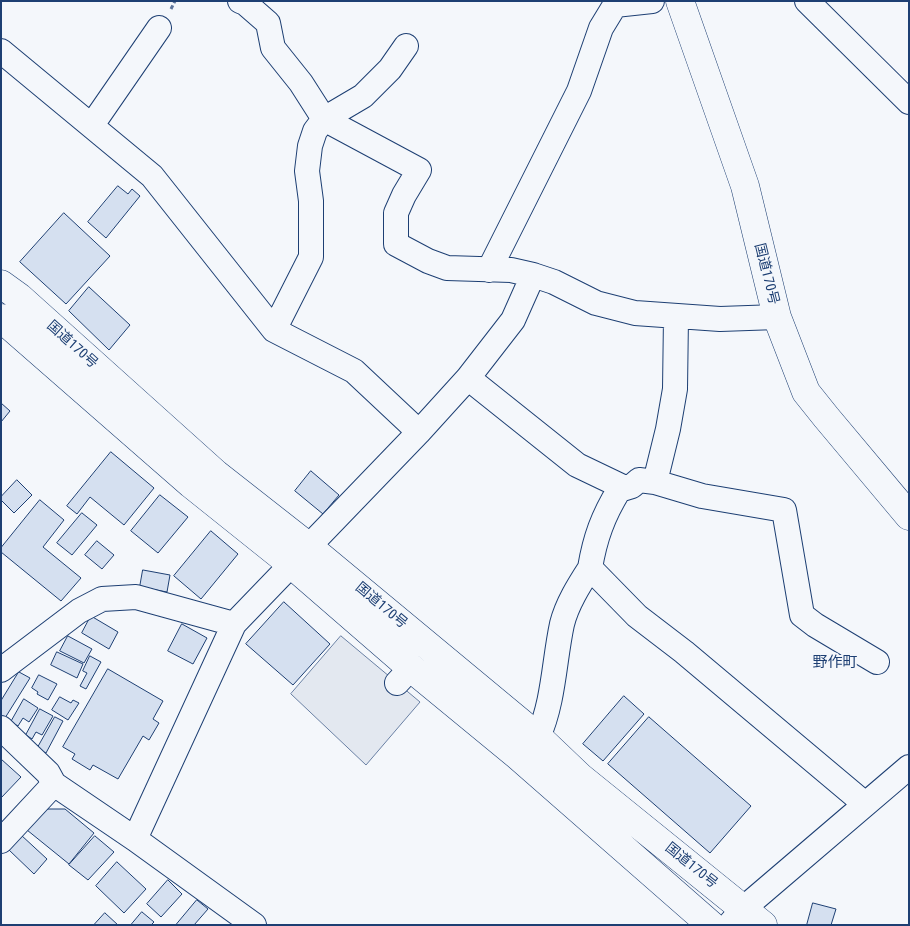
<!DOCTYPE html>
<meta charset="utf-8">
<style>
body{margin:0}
#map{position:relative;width:910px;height:926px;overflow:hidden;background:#f4f7fb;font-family:"Roboto Condensed",sans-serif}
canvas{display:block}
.frame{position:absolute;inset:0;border:2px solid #1d3f73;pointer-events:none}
</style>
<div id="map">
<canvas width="910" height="926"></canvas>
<div class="frame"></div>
</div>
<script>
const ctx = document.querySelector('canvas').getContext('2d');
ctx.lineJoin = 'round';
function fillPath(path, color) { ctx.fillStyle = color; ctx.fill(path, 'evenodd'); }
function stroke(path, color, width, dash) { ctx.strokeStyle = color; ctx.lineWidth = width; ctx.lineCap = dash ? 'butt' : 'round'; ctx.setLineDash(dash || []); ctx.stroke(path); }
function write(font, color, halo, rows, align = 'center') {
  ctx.font = font + ' "Roboto Condensed","Noto Sans JP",sans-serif'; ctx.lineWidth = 4; ctx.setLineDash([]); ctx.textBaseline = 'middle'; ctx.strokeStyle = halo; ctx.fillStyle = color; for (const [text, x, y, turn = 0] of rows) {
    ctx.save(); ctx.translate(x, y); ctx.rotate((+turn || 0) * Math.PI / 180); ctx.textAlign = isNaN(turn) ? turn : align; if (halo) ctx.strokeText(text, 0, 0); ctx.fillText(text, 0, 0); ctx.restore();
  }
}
const parking = new Path2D(`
 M341,636l79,66 -54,63 -75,-71z`);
const building = new Path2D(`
 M118,186l10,8 4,-5 8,7 -34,42 -18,-16z
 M64,213l46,43 -44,48 -46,-42z
 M89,287l41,38 -21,25 -40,-39z
 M1,403l9,8 -9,11z
 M111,452l43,36 -30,37 -34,-28 -13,17 -10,-8z
 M311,471l28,24 -16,19 -28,-23z
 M17,480l15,15 -18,18 -13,-13v-3z
 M160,495l28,22 -30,36 -27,-22z
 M40,500l24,20 -21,27 38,31 -20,23 -60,-49v-4z
 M82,513l15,12 -25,30 -15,-12z
 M211,531l27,23 -37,45 -27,-23z
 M97,541l17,14 -12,14 -17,-14z
 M143,570l27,5 -3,17 -27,-5z
 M284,602l46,42 -37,41 -47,-41z
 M91,616l27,16 -9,17 -27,-16z
 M182,624l25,14 -14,26 -25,-13z
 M68,636l24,13 -8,14 -24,-12z
 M57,652l26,12 -6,14 -26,-13z
 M90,656l11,6 -15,27 -6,-3 7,-13 -4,-2z
 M108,669l55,32 -10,18 6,4 -10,17 -6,-4 -25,43 -25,-14 -3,5 -18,-11 3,-5 -12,-7z
 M19,672l11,6 -25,40 -4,-2v-15z
 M39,675l18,9 -9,16 -11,-6 1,-2 -6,-4z
 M624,696l20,18 -41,47 -20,-17z
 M60,697l11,6 2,-3 6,3 -11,17 -16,-10z
 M24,699l14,9 -9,14 -6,-4 -5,8 -7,-4z
 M40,709l13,7 -11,19 -6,-3 -4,7 -6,-4z
 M55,717l8,4 -17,32 -9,-4z
 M649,717l102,89 -41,47 -102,-89z
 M1,759l20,18 -20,21z
 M43,809h22l29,24 -25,31 -42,-34z
 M21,835l26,24 -13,15 -26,-25z
 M95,836l19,16 -26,28 -19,-15z
 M117,862l29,27 -22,24 -28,-27z
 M168,880l14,14 -21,23 -14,-13z
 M197,900l11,9 -14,16h-18z
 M813,903l23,6 -5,16h-24z
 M142,912l12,10 -3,3h-20z
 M105,913l13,12h-24z`);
const path = new Path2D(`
 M171,9l4,-8`);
const minor = new Path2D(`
 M240,1l5,2 23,20 5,25 28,35 23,36 95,51 -15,25 -8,18v31l32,17 19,7 64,2 22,5
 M807,1l102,101
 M1,51l151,125 122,154 80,41 65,61
 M92,125l67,-97
 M489,270l90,-179 22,-63 14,-23 37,-4
 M676,317l-1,72 -7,40 -13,53 -16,-2 -7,6 -13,4c-16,26 -24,48 -29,78l47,48 47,36 181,152
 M274,330l37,-73v-56l-4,-30 3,-25 5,-15 9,-12 39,-23 27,-27 16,-23
 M468,378l109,87 48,23
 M655,482l47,14 82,14 18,105 13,10 62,37
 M1,670l78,-59 23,-12 34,-2 98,27
 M397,683l14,-15
 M1,728l47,45 6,11 81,55 119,86
 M538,737c16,-36 16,-76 24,-113 5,-20 17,-39 28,-56
 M135,839l99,-215 185,-192 49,-54 45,-58 20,-45 21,7 42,21 39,10 85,6 57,-2
 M1,841l53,-57
 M729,925l15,-17 165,-141`);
const highway = new Path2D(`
 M680,1l65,185 32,131 29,75 20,25 83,99
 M1,284l18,13 197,177 93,73 229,190 42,40 183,148
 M1,318l190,166 100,80 120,104 107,88 193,169`);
const streetNames = [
 ["国道170号",766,274,76],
 ["国道170号",72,345,42],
 ["国道170号",381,606,40],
 ["国道170号",691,866,39]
];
const neighbourhoodNames = [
 ["野作町",835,663]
];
fillPath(parking, '#e3e8f0');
stroke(parking, '#687fa3', 1);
fillPath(building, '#d5e0f0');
stroke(building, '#1d3f73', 1);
stroke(minor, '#1d3f73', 26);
stroke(highway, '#1d3f73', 29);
stroke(path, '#5e769c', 3, [4, 2.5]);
stroke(minor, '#f4f7fb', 24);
stroke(highway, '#f4f7fb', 28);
write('14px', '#1d3f73', '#f4f7fb', streetNames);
write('15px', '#1d3f73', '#f4f7fb', neighbourhoodNames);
</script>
